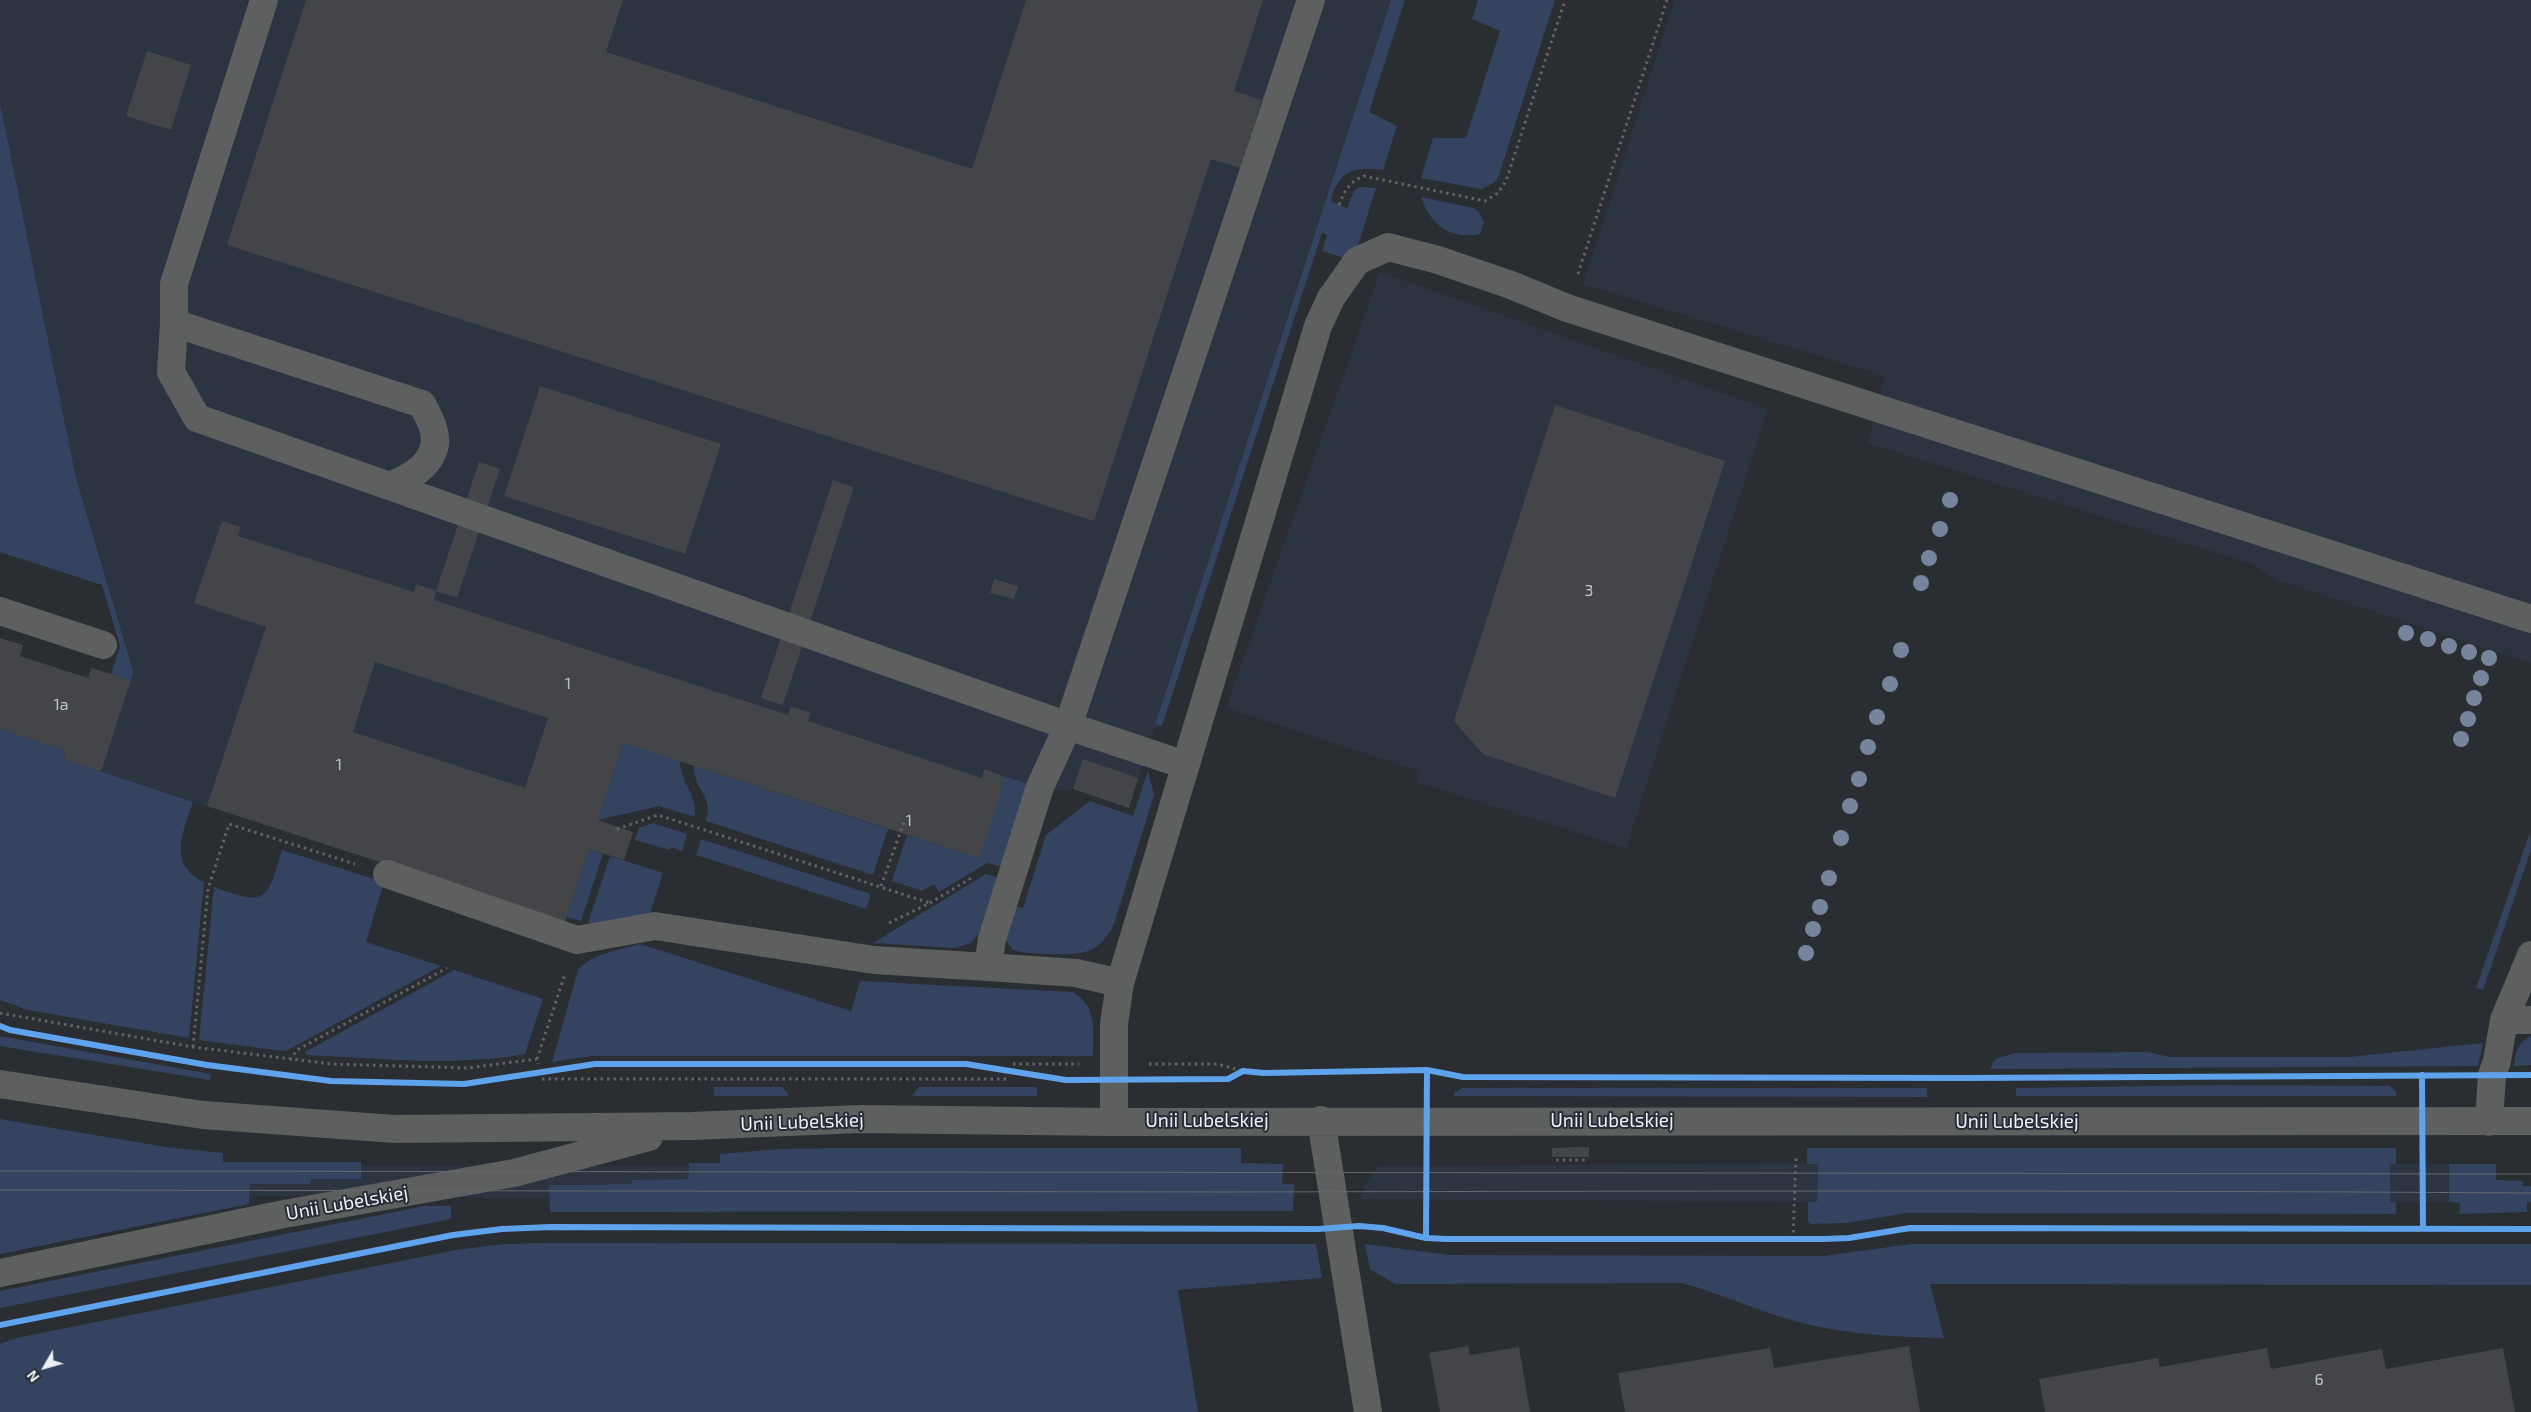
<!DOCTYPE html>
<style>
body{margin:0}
#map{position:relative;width:2531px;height:1412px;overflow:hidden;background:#2a2d32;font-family:"Exo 2",sans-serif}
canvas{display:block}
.north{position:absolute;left:20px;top:1342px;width:50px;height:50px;-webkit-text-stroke:4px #272c36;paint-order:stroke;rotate:232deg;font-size:14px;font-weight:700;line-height:20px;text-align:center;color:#eceff6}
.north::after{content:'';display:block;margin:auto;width:18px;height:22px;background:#eceff6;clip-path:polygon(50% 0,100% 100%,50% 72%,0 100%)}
</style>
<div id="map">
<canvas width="2531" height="1412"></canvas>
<div class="north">N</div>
</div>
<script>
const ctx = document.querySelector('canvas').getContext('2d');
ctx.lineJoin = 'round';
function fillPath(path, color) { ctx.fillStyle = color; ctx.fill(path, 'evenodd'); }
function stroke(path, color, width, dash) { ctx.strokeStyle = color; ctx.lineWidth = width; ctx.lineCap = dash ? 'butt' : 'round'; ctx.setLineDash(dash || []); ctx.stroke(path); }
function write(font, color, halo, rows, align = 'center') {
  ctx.font = font + ' "Exo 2",sans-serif'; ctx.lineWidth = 4; ctx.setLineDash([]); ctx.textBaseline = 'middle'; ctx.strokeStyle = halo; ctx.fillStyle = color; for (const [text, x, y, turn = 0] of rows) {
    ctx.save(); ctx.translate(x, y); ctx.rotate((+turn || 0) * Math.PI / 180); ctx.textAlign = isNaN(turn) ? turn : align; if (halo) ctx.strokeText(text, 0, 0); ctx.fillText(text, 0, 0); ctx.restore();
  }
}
const built = new Path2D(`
 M0,0h1391l-262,808 -56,-19 -24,2 -70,67 -356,-115 -233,122 -289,-93 32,-101 -57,-193 -76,-375z
 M1675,0h856v663l-256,-84 -23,-15 -384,-121 17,-67 -302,-92z
 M1380,272l388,137 -142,439 -209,-66 3,-11 -194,-63z
 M1818,1163l-1,39 -457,-3 5,-15 14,-18z
 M2390,1164h59v38h-59z
 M360,1166h328v13l-56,1v4l-82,1 -1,13 -299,-2v-12h60l1,-5h49z`);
const green = new Path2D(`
 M1391,0h14l-36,112 28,14 -14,44c-28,-4 -46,1 -52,31l16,7 7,-17 5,-4 17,1 -23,73 -31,-10 5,-16 -5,-2 -160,493 -7,-1z
 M1478,0h77l-56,175 -4,7 -13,7 -61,-11 12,-40h33l34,-107 -28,-12z
 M0,103l76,375 57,193 -2,9 -20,-6 9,-28 -18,-61 -102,-33z
 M1421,197l52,11 5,3 6,11 -4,12c-29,6 -50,-9 -59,-37z
 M0,729l66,22 -3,8 130,43c-10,30 -26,62 11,80l-15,156 -161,-28 -28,-10z
 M623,743l57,18c0,21 18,35 15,56l-36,-11 -61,14z
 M694,766l194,63 -15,46 -167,-54c8,-26 -13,-32 -12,-55z
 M1148,771l6,24 -40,129c-16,32 -34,31 -66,30 -11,-1 -24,0 -35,-4l-8,-11 8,-33 10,2 23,-73 44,-34 43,15z
 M1003,776l26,8 -27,83 -15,-4 -48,29 -5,-8 -12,7 -30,-10 15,-46 72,23 23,-73 -2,-1z
 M653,823l34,11 -5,17 -11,-4 -1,3 -35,-10 4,-12z
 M2530,832l1,18 -48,140 -7,-2z
 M701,839l170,55 -5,15 -170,-54z
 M589,849l14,5 -22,67 -15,-4z
 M282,850l102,32 -18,60 75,24 -153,84 -5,1 -84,-11 15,-153c53,20 53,13 68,-37z
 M610,856l53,17 -13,40 -48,15 -14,-5z
 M986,874l13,4 -18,53 -10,12 -16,5 -82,-5z
 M640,944l211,67 9,-30 212,11c26,14 21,38 21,64h-502l-39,6 26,-92c15,-17 41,-20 62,-26z
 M454,970l89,29 -18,55c-71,13 -146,4 -219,1l-1,-3z
 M0,1036l211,38 -1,6 -210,-34z
 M2531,1036v29l-17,1c1,-14 4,-24 17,-30z
 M2483,1043l-5,23 -488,3 5,-10 20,-6 133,-1 21,5h180z
 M2219,1085l171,1 6,6v4h-380v-8z
 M714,1087h68l6,6v3h-74z
 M919,1087h118v9h-125z
 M1462,1088h465v9l-473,-1v-3z
 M0,1119l166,28 57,6v9h138v17h-50l-1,5h-60l-1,20 -249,50z
 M837,1148h404v15l42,1 -1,20h12l-1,27 -743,1 -1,-27 83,-1v-4l56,-1 1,-16h31v-9l59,-5z
 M1807,1148h589v16h-6v38h6v12l-489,-1 -61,10 -35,1 -3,-3v-19h9l1,-38h-11z
 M2449,1164h47v16l27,1v5h8v16l-4,1v9l-68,2 1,-11 -11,-1z
 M425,1206h26v13l-451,89v-17z
 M552,1243l764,1 6,34 -144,12 20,122h-1198v-68l16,-6 440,-88 48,-6z
 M1365,1244l84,11 375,1 87,-12h620v41l-601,-1 14,54c-46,-1 -90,-3 -134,-13 -44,-10 -84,-30 -128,-42l-287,1 -25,-15z`);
const building = new Path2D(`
 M306,0h317l-17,52 366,117 54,-169h237l-29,91 28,9 -22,68 -29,-9 -117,362 -867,-276z
 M147,51l44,14 -20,65 -45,-14z
 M540,386l181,58 -36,110 -181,-58z
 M1555,405l170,56 -110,337 -132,-44 -29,-33z
 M479,462l21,7 -43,129 -21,-7 -2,9 354,115 3,-9 20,7 -3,8 174,57 2,-9 19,7 -3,8 3,1 -24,73 -356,-115 -25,77 35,12 -9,28 -35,-11 -24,73 -358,-116 59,-179 -72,-24 28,-82 19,6 -3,9 176,56 2,-8 20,7zM375,662l173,56 -23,70 -172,-56z
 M833,480l21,7 -71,218 -22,-7z
 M994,579l24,7 -4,13 -24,-6z
 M0,638l23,7 -3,11 68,22 3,-10 40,12 -30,92 -38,-13 3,-8 -66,-22z
 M1083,759l55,19 -9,30 -56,-19z
 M1589,1147v10h-37v-9z
 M1468,1346l2,9 49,-8 11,65h-90l-11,-59z
 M1909,1346l11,66h-295l-7,-39 152,-25 4,20z
 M2267,1348l4,21 111,-20 4,20 117,-21 12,64h-470l-6,-33 119,-21 2,9z`);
const path = new Path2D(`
 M1339,205c6,-15 10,-23 25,-29l121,25 13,-8 8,-12 59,-181
 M1578,274l89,-274
 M617,829l41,-14 272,88
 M881,886l23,-64
 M889,923l41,-20 43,-26
 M0,1013l193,34 139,17 135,4 70,-9 1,5
 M193,1047l15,-158 21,-65 126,40
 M537,1059l28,-85
 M290,1060l7,-10 150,-82
 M1013,1064h66
 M1149,1064h68l26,7
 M542,1079h467
 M1556,1160h31
 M1793,1239l3,-82`);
const minor = new Path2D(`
 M264,0l-90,284v39l-3,49 26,46 871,308 117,39
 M174,323l248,81c4,8 9,16 11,24 10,30 -19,48 -41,57
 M0,611l103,34
 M387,874l190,66 78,-14 219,34 114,7
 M1120,983l-44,-10 -88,-6 4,-28 48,-152 28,-61 243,-726
 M2504,1020h27
 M0,1084l203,31 192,14 297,-3 168,-7 254,3 1417,-1
 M1321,1120l47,292
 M1114,1122v-98l6,-41 198,-657 13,-28 26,-37 31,-14 50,13 73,25 56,23 964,311
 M2489,1122l3,-47 5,-14 7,-41 27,-65
 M0,1273l284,-59 230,-41 135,-36`);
const tram = new Path2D(`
 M0,1171l2531,3
 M0,1190l1226,2c435,-1 870,-2 1305,1`);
const cycleway = new Path2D(`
 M0,1026l10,4 197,35 124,16 133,3 131,-20h371l100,16 162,-1 15,-8 21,2 163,-3 36,7 501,1 567,-3
 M2422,1075l1,154
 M1426,1238l1,-168
 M0,1325l453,-90 49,-6 49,-2 767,2 41,-3 24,2 43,10 21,1h377l25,-1 61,-10 621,1`);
const trees = [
 [1950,500],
 [1940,529],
 [1929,558],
 [1921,583],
 [2406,633],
 [2428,639],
 [2449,646],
 [1901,650],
 [2469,652],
 [2489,658],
 [2481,678],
 [1890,684],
 [2474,698],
 [1877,717],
 [2468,719],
 [2461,739],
 [1868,747],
 [1859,779],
 [1850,806],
 [1841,838],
 [1829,878],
 [1820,907],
 [1813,929],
 [1806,953]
];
const numberNames = [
 ["3",1589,591],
 ["1",568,684],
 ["1a",61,705],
 ["1",339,765],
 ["1",909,821],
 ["6",2319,1380]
];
const streetNames = [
 ["Unii Lubelskiej",1207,1121],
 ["Unii Lubelskiej",1612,1121],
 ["Unii Lubelskiej",802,1122,-2],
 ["Unii Lubelskiej",2017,1122],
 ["Unii Lubelskiej",347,1203,-10]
];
fillPath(built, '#2c3442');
fillPath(green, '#344360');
fillPath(building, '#434549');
stroke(path, '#626364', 3, [2.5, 4]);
stroke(minor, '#5e605f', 28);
stroke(tram, '#66686a', 1);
stroke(cycleway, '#60a3ed', 6);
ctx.fillStyle = '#76849c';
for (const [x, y] of trees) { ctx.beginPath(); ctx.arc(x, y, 8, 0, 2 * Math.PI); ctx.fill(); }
write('16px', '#c2c4cb', null, numberNames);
write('19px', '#eceff6', '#272c36', streetNames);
</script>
